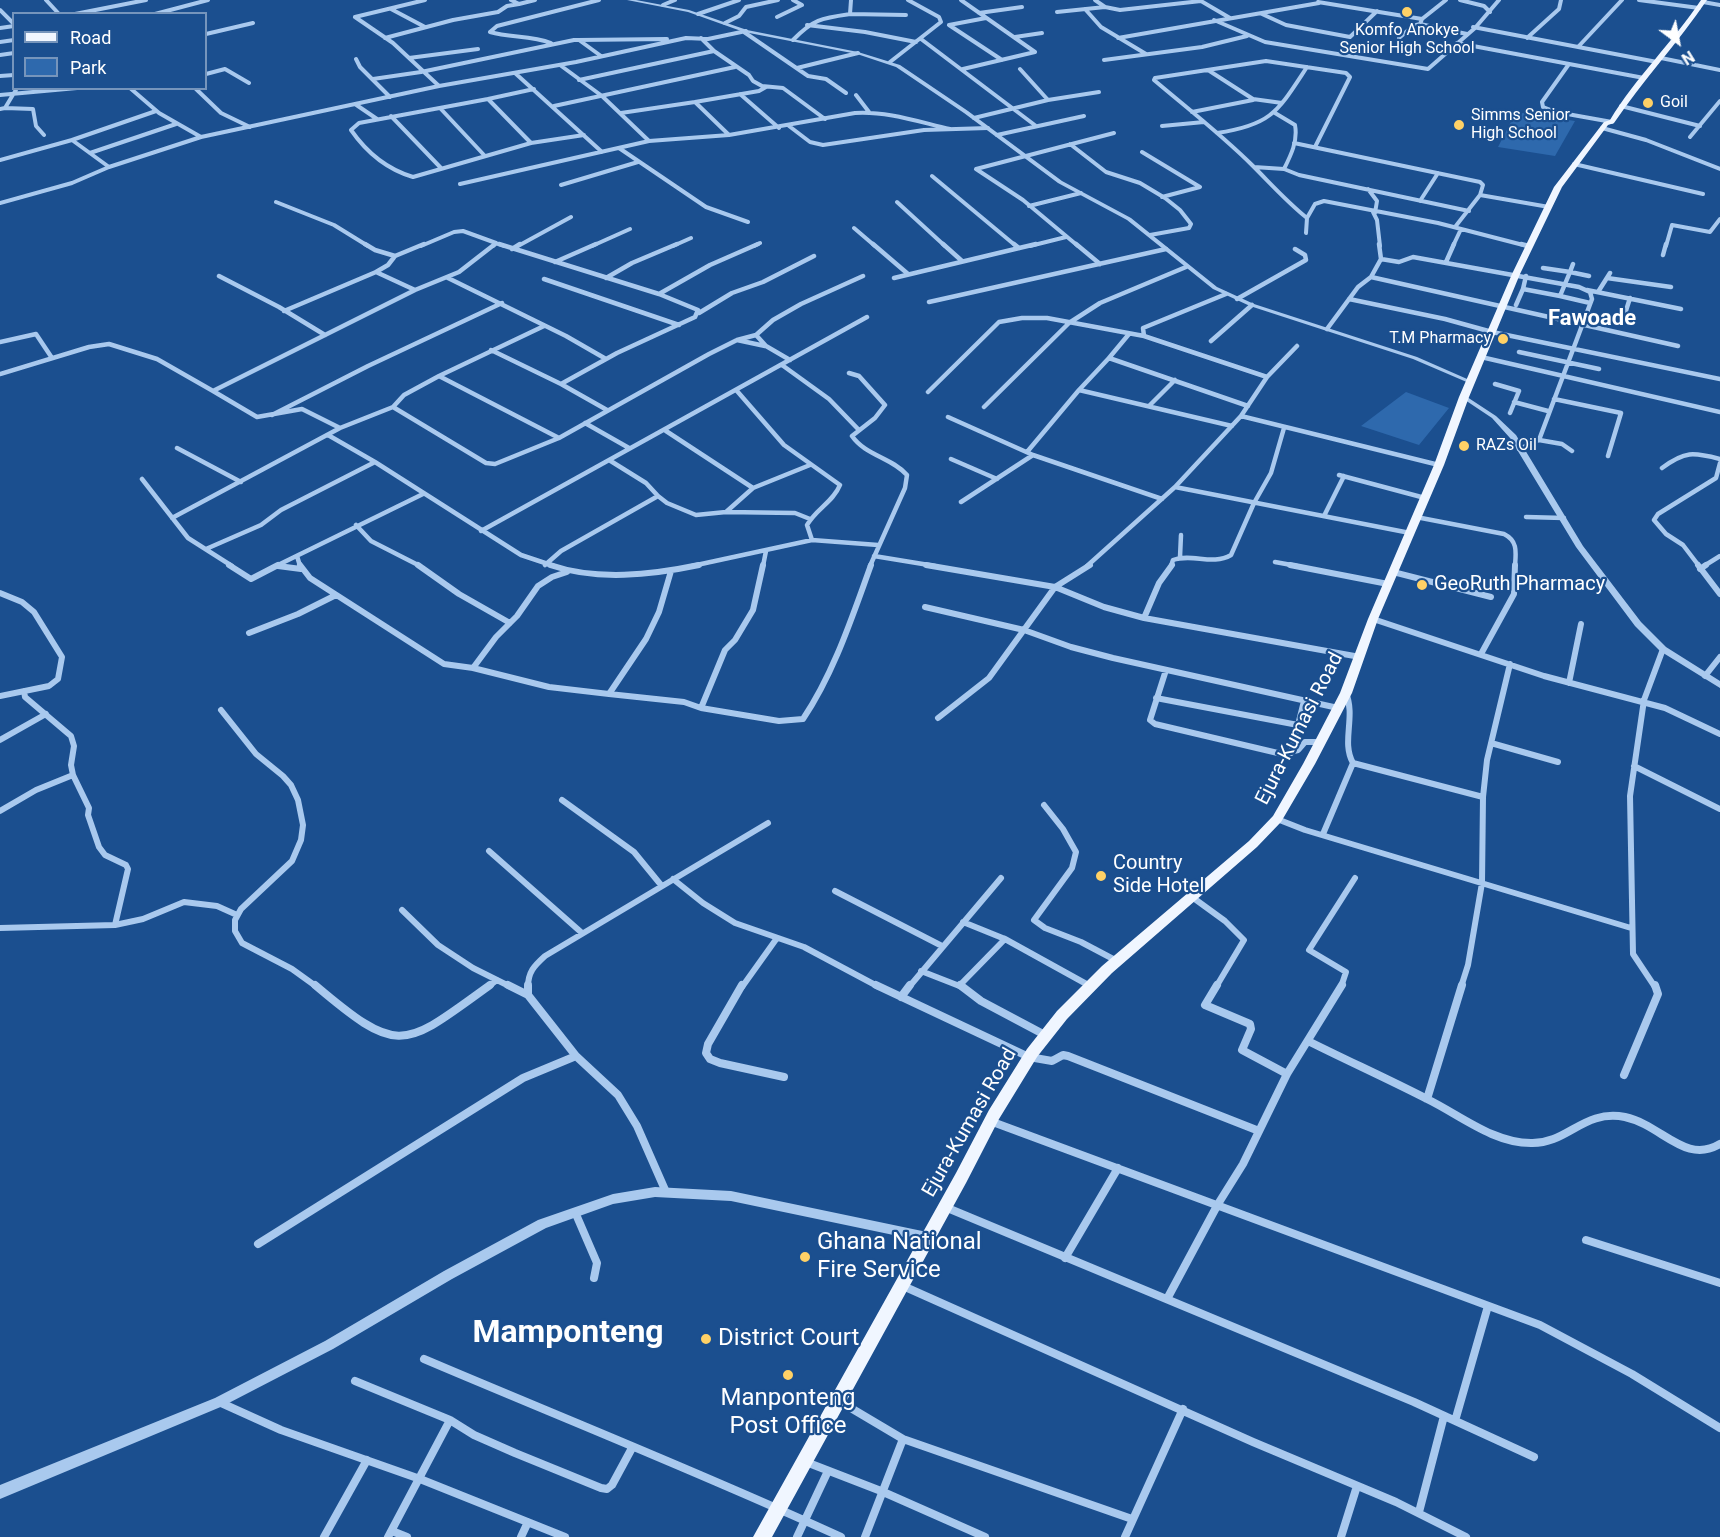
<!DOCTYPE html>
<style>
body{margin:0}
#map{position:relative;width:1720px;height:1537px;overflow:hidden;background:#1b4f8f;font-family:Roboto,sans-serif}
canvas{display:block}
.legend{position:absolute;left:12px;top:12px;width:195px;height:78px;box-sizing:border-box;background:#1b4f8f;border:2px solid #7695bc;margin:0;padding:8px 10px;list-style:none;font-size:18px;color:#fff}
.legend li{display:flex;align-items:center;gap:12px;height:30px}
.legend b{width:30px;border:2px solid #7695bc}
.north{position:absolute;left:1648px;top:12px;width:60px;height:60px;-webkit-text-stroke:4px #1b4f8f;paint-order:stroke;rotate:148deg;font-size:16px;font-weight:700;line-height:24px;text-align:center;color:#fff}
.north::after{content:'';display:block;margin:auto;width:21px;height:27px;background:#fff;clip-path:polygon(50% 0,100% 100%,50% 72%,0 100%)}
</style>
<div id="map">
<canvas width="1720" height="1537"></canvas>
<ul class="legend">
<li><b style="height:8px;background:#f0f6ff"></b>Road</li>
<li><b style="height:16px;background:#2e69ad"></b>Park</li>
</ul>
<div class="north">N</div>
</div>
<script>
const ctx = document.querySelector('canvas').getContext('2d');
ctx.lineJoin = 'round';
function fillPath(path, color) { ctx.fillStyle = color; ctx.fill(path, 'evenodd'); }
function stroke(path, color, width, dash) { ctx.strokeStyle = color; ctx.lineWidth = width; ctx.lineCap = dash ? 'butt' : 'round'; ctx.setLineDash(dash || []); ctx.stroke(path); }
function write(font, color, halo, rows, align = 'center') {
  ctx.font = font + ' Roboto,sans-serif'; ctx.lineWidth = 4.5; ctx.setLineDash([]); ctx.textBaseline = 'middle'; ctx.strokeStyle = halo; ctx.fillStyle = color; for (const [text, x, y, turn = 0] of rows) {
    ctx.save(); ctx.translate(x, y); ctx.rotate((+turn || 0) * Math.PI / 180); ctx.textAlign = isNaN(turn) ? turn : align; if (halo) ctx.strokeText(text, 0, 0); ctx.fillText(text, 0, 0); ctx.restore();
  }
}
const green = new Path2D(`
 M1516,112l59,9 -20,35 -57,-9z
 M1406,392l43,16 -30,37 -58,-19z`);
const minorFar3 = new Path2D(`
 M46,0l13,14
 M511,0l8,4 16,-4
 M961,0l74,52 -72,17
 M1095,0l10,7 15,3 81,-9 29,17
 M1460,0l24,6 6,6
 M1639,0l60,8
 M1318,2l104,17 -2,5 47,10
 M1703,2l17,3
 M663,5l12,-5
 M391,9l34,18
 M1085,9l16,18 45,27
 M0,10l14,14
 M1057,12l48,-5
 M979,13l43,-6
 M75,14l71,-14
 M155,14l53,-14
 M698,14l41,-14
 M850,14l56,1
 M1262,14l24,11 64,12 27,-26
 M355,17l38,26 46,43
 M355,17l70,-17
 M777,17l25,-12 -9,-5
 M1422,19l24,-19
 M1214,20l51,22 163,27 47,-41 24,-28
 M725,23l14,-7 7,-9 32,-7
 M807,25l58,7 51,10
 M949,25l53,35
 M949,25l37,-7
 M1473,27l184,35
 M0,28l14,-2
 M490,32l7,-6 102,-26
 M490,32c20,6 41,3 61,11
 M744,32l64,44 18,3 20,14
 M206,34l47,-11
 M1015,37l27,-4
 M385,38l68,-18 45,-8 9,-6 12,-2
 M701,38l13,13 35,24 4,6 9,5 21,2 42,31
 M1118,38l201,-35
 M1399,38l14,-12 7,-2
 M1527,38l32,-29 2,-9
 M921,39l115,87
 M578,40l89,-1
 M793,40c20,-21 29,-22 57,-26l1,-14
 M0,42l14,-2
 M1457,43l187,35
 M1578,47l44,-47
 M0,55l14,-2
 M409,58l69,-9
 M1661,58l59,12
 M356,59l4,8 30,30
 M1104,60l98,-13 45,-11
 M890,62l51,-40 -2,-5 -31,-17
 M1569,64l-27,38 1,5 13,5 56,10
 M560,65l42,31 47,45
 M797,68l61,-15
 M1020,69l28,31
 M1208,70l45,29 29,4
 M515,73l87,79
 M206,74l19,-5 24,14
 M0,76l14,-1
 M373,79l48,-7 153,-32h5l22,16
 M579,80l135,-29
 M130,88l29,25 42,24
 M195,88l26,25 29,14
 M740,94l39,34
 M0,95l77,-7
 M856,95l13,17
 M488,99l-129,24 -8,7c16,23 35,39 62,47l118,-34 53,-8
 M355,104l22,15
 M554,106l181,-39
 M1621,106l79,20
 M5,108l28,1 3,17 8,9
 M440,108l44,47
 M0,109l5,-1 12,-20
 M1192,112l61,-12
 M621,113l74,-11
 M391,116l50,52
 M974,118l74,-18 51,-8
 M789,126l21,16 13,3 101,-15 64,-2
 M1162,126l42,-4
 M1602,128l44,12 74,29
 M1217,133c55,-8 61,-22 90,-66
 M729,135l-34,-33 64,-11 7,-4
 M997,135l87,-19
 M1690,137l30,-36
 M72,140l84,-29
 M531,143l-43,-44 46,-10
 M1294,143l186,39 3,3 -3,10 -25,32
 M1070,144l36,28 34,11 25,15 15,12 11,14 -2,4 -39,7
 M619,148l87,59 42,15
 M1142,152l58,35 -38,10
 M90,153l86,-29
 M0,160l72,-20 37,27
 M1574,164l129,30
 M1254,167l30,2c7,-14 14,-28 11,-44l-20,-12
 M1284,169l15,6 170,36
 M932,176l84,70
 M460,184l189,-43 80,-6 126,-22c32,-2 64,9 95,16
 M561,185l77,-23
 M1368,189l9,12 -2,12
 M1480,195l69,12
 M1420,201l18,-28
 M276,202l58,23 34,21
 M897,202l48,44
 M0,203l72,-20 37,-16 92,-30 238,-51 137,-24 110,-24 22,1 38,-8
 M1029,206l52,-13
 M1373,212l4,8 3,26
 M1307,218c-20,-16 -36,-34 -54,-52 -31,-31 -66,-58 -99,-86l1,-2 111,-17 80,12 4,4 -35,70
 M854,228l21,18
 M1306,233l1,-15 8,-14 9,-3 114,22 89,23
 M496,243l8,3
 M421,246l33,-14 9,-1 33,12 -3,3
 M518,246l53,-29
 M592,246l38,-17
 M673,246l18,-8
 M754,246l6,-3
 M1030,246l36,-9
 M1078,246l-55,-46 -47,-31 138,-36
 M1453,246l8,-17
 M1666,246l6,-21 38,7 10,-13`);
const minorFar2 = new Path2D(`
 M365,244l10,6 20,6
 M499,244l160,50 39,16 -3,7 -78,36 -56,31
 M873,244l35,30
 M943,244l19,17
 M1014,244l5,4
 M1076,244l24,20
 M1521,244l8,2
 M512,249l8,-5
 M1663,255l3,-11
 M1381,259l18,3 14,-5 166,30 11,5 2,7 -53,141 -20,9
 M555,262l41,-18
 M1446,262l8,-18
 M1573,264l-3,8 19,4
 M376,272l39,18
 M219,276l60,31 46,28
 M1526,276l-3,13 37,7 10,-24 -27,-4
 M1371,277l307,69
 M448,278l118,58 40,23
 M606,278l26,-15 45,-19
 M894,278l142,-34
 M1607,278l64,9
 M544,279l135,46
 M1587,290l94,19
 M1598,292l12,-19
 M659,294l51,-29 48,-21
 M1560,296l30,7
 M1237,299l69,-39 -1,-5 -10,-6
 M1349,299l96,20 47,13 228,47
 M929,302l237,-53
 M1516,305l7,-16
 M284,311l92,-39 12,-7 7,-9 29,-12
 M699,313l33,-20 31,-11 51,-26
 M1623,320l7,-22
 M1327,329l31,-42 13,-10 10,-18 -2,-15
 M1129,334l-20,24 139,48
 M756,335l10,11 24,14
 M1144,336l-1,-8 83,-34
 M737,340l28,6
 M1211,341l41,-36
 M0,342l36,-8 16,24
 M491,350l70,34 46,26
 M1519,352l80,17
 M1481,357l239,55
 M782,365l47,34 29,30
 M849,373l10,3 26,29 -10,13 -23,18c14,20 39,21 55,39l-2,13 -35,78
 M0,374l89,-27 20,-3 48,15 56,32 202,-101 44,-18 36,-28
 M439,376l120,62
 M1267,377l30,-31
 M1495,384l24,7 -9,22
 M1079,390l30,-32
 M213,391l44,26 45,-8 38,19
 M737,391l47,54 56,40c-7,17 -24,24 -33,40l5,15
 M928,392l71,-70 23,-4h25l97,18 123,41 -26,39 -66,71 -88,79
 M1554,399l67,14 -13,43
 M1514,402l34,9
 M1149,406l26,-26
 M393,407l93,56 9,1 64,-26 150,-84 28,-14 19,-5 17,-15 28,-16 62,-28
 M984,407l85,-84 31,-20 86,-36
 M272,415l96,-49 134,-63
 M1241,416l198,49
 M948,417l85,38 129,44
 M585,423l44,25
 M666,431l87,57
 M328,435l47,27 146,93 33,11
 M1539,440l23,4 10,7
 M177,448l64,34
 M1027,452l52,-62 153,36
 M951,459l46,20
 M609,460l37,23 12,13
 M1662,468c23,-17 31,-16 58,-9
 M1339,475l86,23
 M142,479l46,59 44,28
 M1175,487l235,46
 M961,502l72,-47
 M726,512l27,-24 57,-23
 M1324,516l20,-40
 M1416,517l88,17c14,7 12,18 11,32
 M1526,517l38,1
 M172,518l168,-90 53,-21 11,-12 35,-19 105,-50
 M356,525l15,16 49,25
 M481,531l386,-214
 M206,549l55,-24 20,-15 94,-48
 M297,556l3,10
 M874,556l61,10
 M1180,557l1,-22
 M1275,562l22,4
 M545,565l16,-14 97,-55 9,7 29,12 30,-3 69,1 15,6
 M276,566l147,-72
 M278,566h3
 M692,566l120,-26 66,5
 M763,566l3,-15
 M1171,566l2,-6c20,-7 39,6 58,-5l23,-52 17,-30 13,-45
 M1699,566l-16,-21 -17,-11 -12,-14 4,-6 58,-36 4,-15
 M1704,566l16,-10`);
const minorFar1 = new Path2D(`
 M229,565l22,14 27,-14
 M300,565l10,13 134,86 29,4 76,19 60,7 37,-55 13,-27 12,-41
 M418,565l41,29 51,29
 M550,565c47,16 101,10 149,0
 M926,565l129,22 49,20 40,11 216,39
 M1290,565l98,19
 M1698,565l22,29
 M278,566l23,3
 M1700,569l6,-4
 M1393,572l98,25
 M0,593l22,9 12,10 28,45 -4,22 -9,7 -49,10
 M925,607l99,23 47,17 42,11 225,50
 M1144,618l15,-35 13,-18
 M1373,619l171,57 121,32 55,26
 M249,633l49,-19 38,-19
 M1481,654l33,-60 1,-29
 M473,668l23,-31 21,-21 21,-30 14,-9 15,-5
 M1166,670l-16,50 5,4 127,30 16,-4 7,-8h15
 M1705,676l15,-19
 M1569,683l12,-59
 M24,691l1,6 46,39 3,10 -3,19 2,10 16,33 -1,7 11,32 6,8 21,10 2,4 -13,56
 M1346,693c10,24 -5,49 7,70l130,34
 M609,694l75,8 17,6 24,-58 10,-10 18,-30 10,-45
 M1156,698l142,27
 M701,708l78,13 24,-2c31,-46 49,-102 68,-154
 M221,710l35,44 27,22 8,9 7,15 5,25 -2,15 -9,21 -51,48 -6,11v11l7,12 50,26 25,18
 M938,718l51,-40 66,-91 35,-22
 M0,740l46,-26
 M1491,743l67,19
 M1291,753l13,-52
 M1634,766l86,43
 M562,800l72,52 27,33
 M1044,805l19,24 13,23 -4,16 -38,52 11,8 36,14 36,19
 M0,811l36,-21 37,-15
 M1277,819l28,11 326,98
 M1323,834l30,-71
 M489,851l93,82
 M673,879l30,24 32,20 69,24 75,40
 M835,891l107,55
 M1192,897l33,24 19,19 -28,47
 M402,910l36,35 35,23 38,19
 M963,922l42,17 85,47
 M0,928l115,-3 28,-6 41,-17 33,4 20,9
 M921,971l41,16
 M960,985l45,-46
 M488,987l9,-7
 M528,987c0,-15 6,-21 17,-31l223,-133
 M742,987l35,-49
 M909,987l92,-109
 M1341,987l5,-15 -37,-22 46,-72
 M1461,987l7,-22 14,-82 1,-86 4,-37 23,-96
 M1655,987l-22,-33 -3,-158 14,-96 19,-51`);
const minor = new Path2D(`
 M315,985c85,72 88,63 175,0
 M508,985l20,10
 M528,985v10l48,61 42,39 19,31 29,66
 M742,985l-34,59 -2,9 4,6 10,4 64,14
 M876,985l153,72 23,4 11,-6 5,1 191,75
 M960,985l21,16 64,34
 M1217,985l-12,20 45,19 1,5 -9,21 45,24
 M901,997l9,-12
 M1308,1041c40,20 80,38 119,58 33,16 66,44 104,44 37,1 52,-34 94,-26 37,8 60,48 95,27
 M1624,1075l34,-81 -3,-9
 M1427,1099l35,-114
 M990,1121l550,204 92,49 88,54
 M945,1207l469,195 120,55
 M575,1212l22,51 -3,15
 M1586,1240l134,43
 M258,1244l265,-166 53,-22
 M1065,1258l53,-90
 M903,1286l350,156 143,60 70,35
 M1167,1299l51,-95 25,-40 44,-90 55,-89
 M424,1359c139,59 280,115 417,178
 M355,1381l95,39 24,15 41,18 86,35 6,1 5,-4 20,-37
 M839,1401l64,38 229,80
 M219,1402l62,28 139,49 145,58
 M1455,1421l33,-115
 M806,1462l75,29 104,46
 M1419,1512l25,-96
 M392,1531l15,6
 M324,1537l43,-77
 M388,1537l62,-117
 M521,1537l7,-15
 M797,1537l31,-66
 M865,1537l38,-98
 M1125,1537l58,-128
 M1341,1537l16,-51`);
const tertiary = new Path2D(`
 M627,0h9l53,10 58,20 111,22 42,13 68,46 94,70 69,37 86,69 37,17 163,53 57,25 -3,2 -2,-1 -56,-24 -163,-53 -37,-17 -86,-69 -69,-37 -94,-70 -68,-46 -39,-13 -113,-22 -56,-20z
 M1464,395l32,21 20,19 67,111 58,76 25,25 54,34v7l-60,-37 -25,-25 -59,-79 -66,-109 -18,-20 -30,-20 -1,-1z
 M655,1187l76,4 196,41 4,1 2,4 -2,4 -4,1 -196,-41 -76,-4 -42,7 -67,24 -94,51 -119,70 -110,57 -223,93v-14l215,-87 110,-57 119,-70 94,-51 75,-26z`);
const primary = new Path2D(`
 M1701,0h6c-29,43 -64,80 -93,123l-6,2 -46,62 -42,87 -51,123 -25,68 -66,154 -26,74 -37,71 -34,58 -24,25 -145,126 -45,46 -30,38 -38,62 -33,64 -194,354h-19l203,-364 33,-63 38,-61 30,-38 45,-45 147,-125 24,-25 30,-52 37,-71 28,-74 66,-154 25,-68 53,-123 42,-87 50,-65 6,-2c26,-43 63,-78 91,-120z`);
const markers = [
 [1407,12,6,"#ffd166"],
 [1648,103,6,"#ffd166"],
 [1459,125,6,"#ffd166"],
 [1503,339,6,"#ffd166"],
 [1464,446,6,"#ffd166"],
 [1422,585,6,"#ffd166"],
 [1101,876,6,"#ffd166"],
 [805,1257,6,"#ffd166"],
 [706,1339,6,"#ffd166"],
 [788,1375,6,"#ffd166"]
];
const farPoinames = [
 ["Komfo Anokye",1407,31,"center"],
 ["Senior High School",1407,49,"center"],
 ["Goil",1660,103],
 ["Simms Senior",1471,116],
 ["High School",1471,134],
 ["T.M Pharmacy",1491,339,"right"],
 ["RAZs Oil",1476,446]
];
const poiNames = [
 ["GeoRuth Pharmacy",1434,585],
 ["Country",1113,864],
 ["Side Hotel",1113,887]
];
const streetNames = [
 ["Ejura-Kumasi Road",1300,729,-63],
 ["Ejura-Kumasi Road",970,1123,-60]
];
const farDistrictnames = [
 ["Fawoade",1592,319]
];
const nearPoinames = [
 ["Ghana National",817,1243],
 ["Fire Service",817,1271],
 ["District Court",718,1339],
 ["Manponteng",788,1399,"center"],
 ["Post Office",788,1427,"center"]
];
const nearDistrictnames = [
 ["Mamponteng",568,1334]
];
fillPath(green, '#2e69ad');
stroke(minorFar3, '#a9c9ee', 4);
stroke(minorFar2, '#a9c9ee', 4.5);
stroke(minorFar1, '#a9c9ee', 6);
stroke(minor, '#a9c9ee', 8);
fillPath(tertiary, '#a9c9ee');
fillPath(primary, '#f0f6ff');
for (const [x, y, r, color] of markers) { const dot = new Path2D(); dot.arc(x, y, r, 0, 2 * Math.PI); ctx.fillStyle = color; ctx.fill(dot); stroke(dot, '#1b4f8f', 2); }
write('16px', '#fff', '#1b4f8f', farPoinames, 'left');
write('20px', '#fff', '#1b4f8f', poiNames, 'left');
write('20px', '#fff', '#1b4f8f', streetNames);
write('bold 22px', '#fff', '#1b4f8f', farDistrictnames);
write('24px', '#fff', '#1b4f8f', nearPoinames, 'left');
write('bold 32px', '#fff', '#1b4f8f', nearDistrictnames);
</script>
